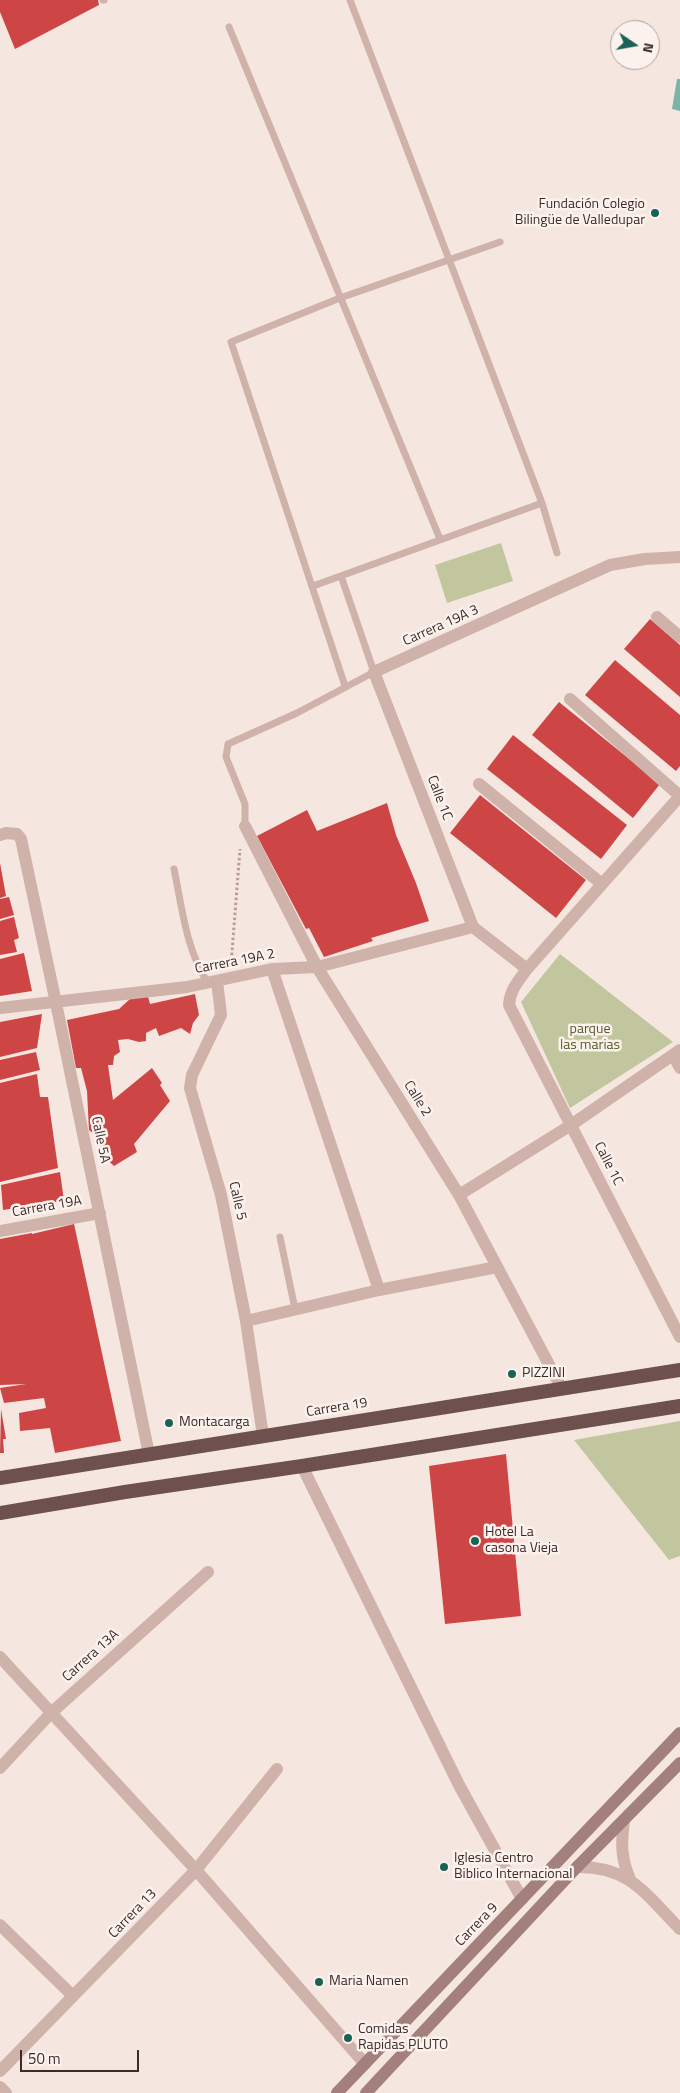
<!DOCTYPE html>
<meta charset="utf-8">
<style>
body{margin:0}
#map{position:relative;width:680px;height:2093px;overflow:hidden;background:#f5e6e0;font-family:"Titillium Web",sans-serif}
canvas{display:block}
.north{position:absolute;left:610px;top:20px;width:50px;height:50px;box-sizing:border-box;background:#fcf2ed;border:1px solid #afa29f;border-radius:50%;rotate:102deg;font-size:14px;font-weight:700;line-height:20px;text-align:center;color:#3c2b2a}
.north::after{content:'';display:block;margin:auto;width:18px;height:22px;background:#1c6155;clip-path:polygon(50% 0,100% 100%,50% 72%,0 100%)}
.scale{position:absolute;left:20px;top:2050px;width:119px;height:22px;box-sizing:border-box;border:2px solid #3c2b2a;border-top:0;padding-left:6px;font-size:15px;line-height:18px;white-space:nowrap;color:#3c2b2a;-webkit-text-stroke:4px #fcf2ed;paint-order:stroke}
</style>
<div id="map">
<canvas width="680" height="2093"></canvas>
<div class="north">N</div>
<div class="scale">50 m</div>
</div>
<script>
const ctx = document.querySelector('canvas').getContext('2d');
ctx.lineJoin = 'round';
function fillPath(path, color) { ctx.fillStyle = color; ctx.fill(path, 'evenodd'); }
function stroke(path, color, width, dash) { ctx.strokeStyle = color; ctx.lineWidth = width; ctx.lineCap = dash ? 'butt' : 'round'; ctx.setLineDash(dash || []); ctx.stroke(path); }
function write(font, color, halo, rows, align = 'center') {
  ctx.font = font + ' "Titillium Web",sans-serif'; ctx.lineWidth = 5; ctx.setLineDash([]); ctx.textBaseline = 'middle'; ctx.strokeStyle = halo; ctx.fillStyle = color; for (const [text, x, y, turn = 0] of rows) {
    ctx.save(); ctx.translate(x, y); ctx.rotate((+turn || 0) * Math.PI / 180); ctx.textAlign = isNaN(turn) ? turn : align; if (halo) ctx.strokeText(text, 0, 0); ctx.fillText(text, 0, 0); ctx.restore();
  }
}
const green = new Path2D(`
 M501,543l12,38 -66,22 -12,-38z
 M560,954l113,88 -103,66 -49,-106z
 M680,1421v135l-11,4 -95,-120z`);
const water = new Path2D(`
 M677,79h3v32l-8,-2z`);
const building = new Path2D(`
 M0,0h98l1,5 -84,44 -15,-37z
 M650,619l30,26v52l-56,-48z
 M615,660l65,55v51l-4,5 -91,-76z
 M559,702l101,82 -27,34 -101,-83z
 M513,735l114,90 -26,34 -114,-90z
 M480,795l106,85 -30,38 -106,-85z
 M387,803l9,32 20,48 13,38 -58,17 2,3 -49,16 -15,-29 -3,1 -49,-93 50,-26 10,21z
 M0,863l6,33 -6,2z
 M9,897l5,18 -14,4v-20z
 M14,917l5,21 -5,2 3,12 -17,3v-34z
 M24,953l8,38 -32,5v-37z
 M147,993l3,11 45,-10 4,21 -6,8 -3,11 -9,-6 -22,8 -3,-8 -10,5v8l-7,1 -11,-3 -10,1 2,12 -6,4 -1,9h-5l5,35 39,-32 10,15 -2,2 10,16 -36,43 3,8 -23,14 -17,-16 4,-10 -12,-10 -2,-39 -6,-23h-5l-9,-48 52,-11 11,-10z
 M42,1014l-5,34 -37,9v-35z
 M36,1052l4,18 -40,10v-20z
 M37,1074l3,23h8l10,71 -58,14v-99z
 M60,1172l4,29 -61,9 -2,-25z
 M74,1224l47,217 -66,12 -5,-25 -30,3 -1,-18 27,-5 -2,-10 -40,5 -4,-15 26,-4 -26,1v-146l32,-6v1z
 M1,1409l5,30h-3l1,14h-4z
 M506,1454l15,162 -76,8 -16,-158z`);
const path = new Path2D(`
 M231,965l9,-116`);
const service = new Path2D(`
 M103,0h1
 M350,0l192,503 15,50
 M229,27l211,512
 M313,586l229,-83
 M345,686l-114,-344 109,-44 160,-56
 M245,826v-22l-19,-47 2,-13 69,-31 77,-41 -33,-96
 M174,869c8,38 12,81 34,114
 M280,1237l15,72`);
const minor = new Path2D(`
 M657,617l23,20
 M570,699l110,97
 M479,784l123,100
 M680,796l-153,173c-9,12 -17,21 -18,36l171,332
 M245,826l72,141 142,228 103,194
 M0,835l6,-2 11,1 4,5 35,164 93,451
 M272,969l107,321
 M527,969l-54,-42 -99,-255 236,-107 35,-6 35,-2
 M217,981l4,34 -29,60 -2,13 31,107 25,126 17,115
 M0,1008l187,-21 85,-18 45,-2 156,-40
 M673,1055l7,13
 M459,1195l112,-70 109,-75
 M0,1231l100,-18
 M246,1321l133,-31 118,-23
 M302,1466l157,319 63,114
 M0,1657l196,213 169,194
 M0,1768l51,-55 157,-141
 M624,1821c-3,22 -3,38 6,58
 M577,1867c53,-1 69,28 103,62
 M0,1925l73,71
 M0,2071l196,-201 81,-101
 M0,2087l6,6`);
const secondary = new Path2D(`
 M337,2093l343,-360
 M366,2093l211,-226 103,-104`);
const trunk = new Path2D(`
 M0,1478l680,-108
 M0,1513l125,-21 177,-26 378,-60`);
const markers = [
 [655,213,5,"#1c6155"],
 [512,1374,5,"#1c6155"],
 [169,1423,5,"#1c6155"],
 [475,1541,5,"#1c6155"],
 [444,1867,5,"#1c6155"],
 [319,1982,5,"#1c6155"],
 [348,2038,5,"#1c6155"]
];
const poiNames = [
 ["Fundación Colegio",645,205,"right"],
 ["Bilingüe de Valledupar",645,221,"right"],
 ["PIZZINI",522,1374],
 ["Montacarga",179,1423],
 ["Hotel La",485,1533],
 ["casona Vieja",485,1549],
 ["Iglesia Centro",454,1859],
 ["Biblico Internacional",454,1875],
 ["Maria Namen",329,1982],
 ["Comidas",358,2030],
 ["Rapidas PLUTO",358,2046]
];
const streetNames = [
 ["Carrera 19A 3",441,626,-24],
 ["Calle 1C",439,798,69],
 ["Carrera 19A 2",235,962,-11],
 ["Calle 2",417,1099,58],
 ["Calle 5A",100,1140,78],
 ["Calle 1C",608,1164,63],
 ["Calle 5",237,1201,77],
 ["Carrera 19A",47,1207,-10],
 ["Carrera 19",337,1408,-9],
 ["Carrera 13A",91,1656,-42],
 ["Carrera 13",133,1914,-46],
 ["Carrera 9",477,1925,-46]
];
const parkNames = [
 ["parque",590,1030],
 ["las marias",590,1046]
];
fillPath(green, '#c2c69e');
fillPath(water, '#7cb4a9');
fillPath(building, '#ce4545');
stroke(path, '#bb9b94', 3, [2.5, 2.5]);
stroke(service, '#cfb2aa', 7);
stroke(minor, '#cfb2aa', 12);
stroke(secondary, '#a3807b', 12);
stroke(trunk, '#6e504e', 14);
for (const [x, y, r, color] of markers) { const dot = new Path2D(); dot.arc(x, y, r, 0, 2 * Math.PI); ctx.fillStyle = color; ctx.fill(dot); stroke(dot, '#fcf2ed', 2); }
write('14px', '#3c2b2a', '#fcf2ed', poiNames, 'left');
write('14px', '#3c2b2a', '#fcf2ed', streetNames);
write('14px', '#565c2c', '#fcf2ed', parkNames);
</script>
